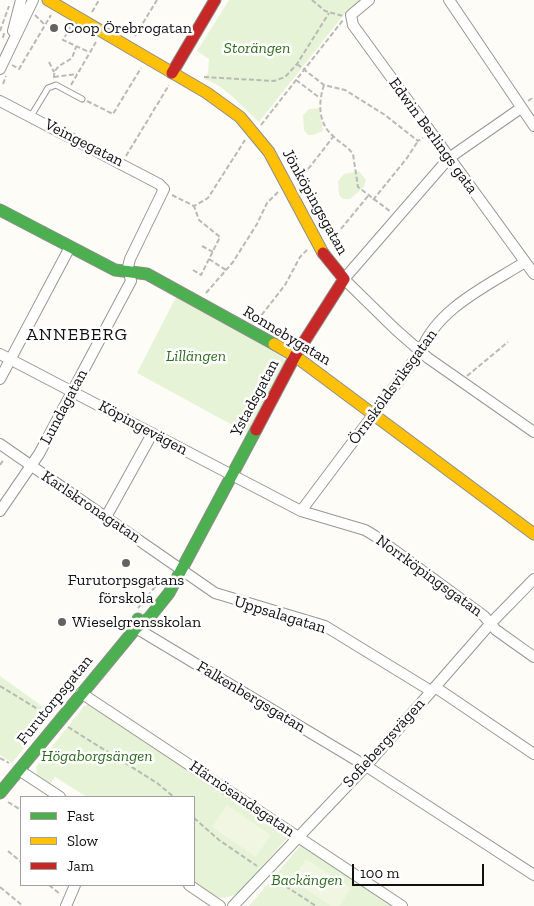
<!DOCTYPE html>
<meta charset="utf-8">
<style>
body{margin:0}
#map{position:relative;width:534px;height:906px;overflow:hidden;background:#fdfcf7;font-family:"Zilla Slab",serif}
canvas{display:block}
.legend{position:absolute;left:20px;top:796px;width:175px;height:90px;box-sizing:border-box;background:#fff;border:1px solid #a0a0a0;margin:0;padding:6px 9px;list-style:none;font-size:15px;color:#111}
.legend li{display:flex;align-items:center;gap:10px;height:25px}
.legend b{width:25px;border:1px solid #a0a0a0}
.scale{position:absolute;left:352px;top:864px;width:132px;height:22px;box-sizing:border-box;border:2px solid #111;border-top:0;padding-left:6px;font-size:15px;line-height:18px;white-space:nowrap;color:#111;-webkit-text-stroke:4px #fff;paint-order:stroke}
</style>
<div id="map">
<canvas width="534" height="906"></canvas>
<ul class="legend">
<li><b style="height:6px;background:#4caf50"></b>Fast</li>
<li><b style="height:6px;background:#ffc107"></b>Slow</li>
<li><b style="height:6px;background:#c62828"></b>Jam</li>
</ul>
<div class="scale">100 m</div>
</div>
<script>
const ctx = document.querySelector('canvas').getContext('2d');
ctx.lineJoin = 'round';
function fillPath(path, color) { ctx.fillStyle = color; ctx.fill(path, 'evenodd'); }
function stroke(path, color, width, dash) { ctx.strokeStyle = color; ctx.lineWidth = width; ctx.lineCap = dash ? 'butt' : 'round'; ctx.setLineDash(dash || []); ctx.stroke(path); }
function write(font, color, halo, rows, align = 'center') {
  ctx.font = font + ' "Zilla Slab",serif'; ctx.lineWidth = 5; ctx.setLineDash([]); ctx.textBaseline = 'middle'; ctx.strokeStyle = halo; ctx.fillStyle = color; for (const [text, x, y, turn = 0] of rows) {
    ctx.save(); ctx.translate(x, y); ctx.rotate((+turn || 0) * Math.PI / 180); ctx.textAlign = isNaN(turn) ? turn : align; if (halo) ctx.strokeText(text, 0, 0); ctx.fillText(text, 0, 0); ctx.restore();
  }
}
const green = new Path2D(`
 M229,0h133l-17,13 -86,109c-17,-15 -33,-36 -55,-43l4,-6 1,-14 -12,-8z
 M319,108l4,23 -10,4h-5l-4,-5 -1,-15 6,-6z
 M359,171l7,9 -2,7 -14,12h-7l-4,-4 -1,-14 6,-7z
 M177,295l107,63 1,4 -38,71 -110,-60z
 M0,676l52,37 -40,50 -12,-8z
 M89,704l201,131 -52,58c-21,11 -27,1 -44,-11v-85h-107l-32,-20 -5,7 -13,-9 -1,-8 48,-61z
 M301,845l90,61h-142z`);
const pitch = new Path2D(`
 M227,805l44,30 -15,22 -44,-30z
 M306,859l45,29 -11,18h-9l-39,-26z`);
const path = new Path2D(`
 M312,0l13,11 18,5
 M92,12l7,-12
 M35,15l9,9
 M71,26l-8,14 26,12
 M0,31l9,-25
 M135,36l22,-36
 M3,38l1,-5
 M49,62l5,10
 M297,64l27,21 21,5 40,25 33,26 5,-3
 M12,65l7,4 32,-54
 M54,77l23,-3
 M204,77l70,4 11,-4 12,-13 32,-51
 M54,78c-1,-12 10,-14 18,-20l4,-11
 M296,80l24,18
 M3,84l3,-8
 M71,85l25,-43
 M324,85c-6,18 -6,38 9,51 7,7 14,10 20,18l5,33 33,25
 M87,101l26,13 28,-46
 M528,101l6,-4
 M261,125l82,-105
 M126,156l43,-71
 M296,178l13,-10 24,-31
 M172,195l22,11 14,-8 37,-58
 M373,200l34,-42 11,-17
 M329,238l11,-8 28,-34
 M202,246l11,6
 M209,259l17,11
 M193,270l8,5 19,-38 -21,-17 -5,-14
 M206,293l27,-31 24,-38 10,-21 11,-11
 M257,321l28,-36 15,-28 9,-9
 M467,376l41,-34
 M0,465l4,-6
 M138,608l25,-31
 M0,686l49,30
 M68,727l89,56 17,14
 M0,758l9,5
 M8,802l13,8
 M194,818l25,22 38,26
 M8,851l13,11
 M273,878l43,28
 M49,885l11,9
 M0,887l23,19`);
const lane = new Path2D(`
 M31,116l17,-28 8,-3 26,14`);
const street = new Path2D(`
 M369,0l-18,15 2,10 181,249
 M449,0l85,126
 M13,31l8,-31
 M0,69l33,-69
 M0,101l159,83 5,5 -34,70 -2,8 3,14 -92,173 -39,57
 M521,108l-72,50 -105,121 51,50 33,29 106,74
 M0,354l301,157 64,19 10,6 109,80 12,14 38,27
 M0,379l70,-132
 M0,444l215,149 110,33 106,65
 M301,511l120,-160c16,-43 68,-66 104,-89
 M106,517l46,-83
 M136,628l230,138 168,109
 M435,687l99,67
 M81,693l321,213
 M19,770l41,27
 M189,885l31,21
 M66,906l9,-21
 M233,906l133,-140 125,-143 43,-44`);
const fast = new Path2D(`
 M0,210l115,60 32,4 127,70
 M136,628l13,-10 20,-25 87,-163
 M0,793l136,-165 2,-9`);
const slow = new Path2D(`
 M48,0l159,93 33,24 29,35 54,101
 M274,344l21,12 239,178`);
const jam = new Path2D(`
 M172,73l43,-73
 M256,430l39,-74 49,-77 -21,-26`);
const markers = [
 [54,28,5,"#646362"],
 [126,563,5,"#646362"],
 [62,622,5,"#646362"]
];
const poiNames = [
 ["Coop Örebrogatan",64,28],
 ["Furutorpsgatans",126,580,"center"],
 ["förskola",126,598,"center"],
 ["Wieselgrensskolan",72,622]
];
const parkNames = [
 ["Storängen",257,48],
 ["Lillängen",196,356],
 ["Högaborgsängen",97,756],
 ["Backängen",307,880]
];
const streetNames = [
 ["Edwin Berlings gata",433,136,54],
 ["Veingegatan",84,143,27],
 ["Jönköpingsgatan",315,202,61],
 ["Ronnebygatan",287,336,31],
 ["Örnsköldsviksgatan",393,387,-54],
 ["Ystadsgatan",255,398,-62],
 ["Lundagatan",64,407,-62],
 ["Köpingevägen",143,428,28],
 ["Karlskronagatan",91,507,34],
 ["Norrköpingsgatan",429,576,36],
 ["Uppsalagatan",280,615,17],
 ["Falkenbergsgatan",251,697,31],
 ["Furutorpsgatan",55,700,-51],
 ["Sofiebergsvägen",384,743,-48],
 ["Härnösandsgatan",242,799,34]
];
const neighbourhoodNames = [
 ["ANNEBERG",77,335]
];
fillPath(green, '#e7f3d7');
fillPath(pitch, '#f0f6e1');
stroke(lane, '#979795', 7);
stroke(street, '#979795', 12);
stroke(fast, '#8e8d8b', 13);
stroke(slow, '#8e8d8b', 13);
stroke(jam, '#8e8d8b', 13);
stroke(path, '#b9b9b8', 2, [5, 2.5]);
stroke(lane, '#fffffe', 5);
stroke(street, '#fffffe', 10);
stroke(fast, '#4caf50', 11);
stroke(slow, '#ffc107', 11);
stroke(jam, '#c62828', 11);
for (const [x, y, r, color] of markers) { const dot = new Path2D(); dot.arc(x, y, r, 0, 2 * Math.PI); ctx.fillStyle = color; ctx.fill(dot); stroke(dot, '#fff', 2); }
write('16px', '#111', '#fff', poiNames, 'left');
write('italic 16px', '#2f6b1f', '#fff', parkNames);
write('16px', '#111', '#fff', streetNames);
ctx.letterSpacing = '1px';
write('18px', '#111', '#fff', neighbourhoodNames);
ctx.letterSpacing = '0px';
</script>
